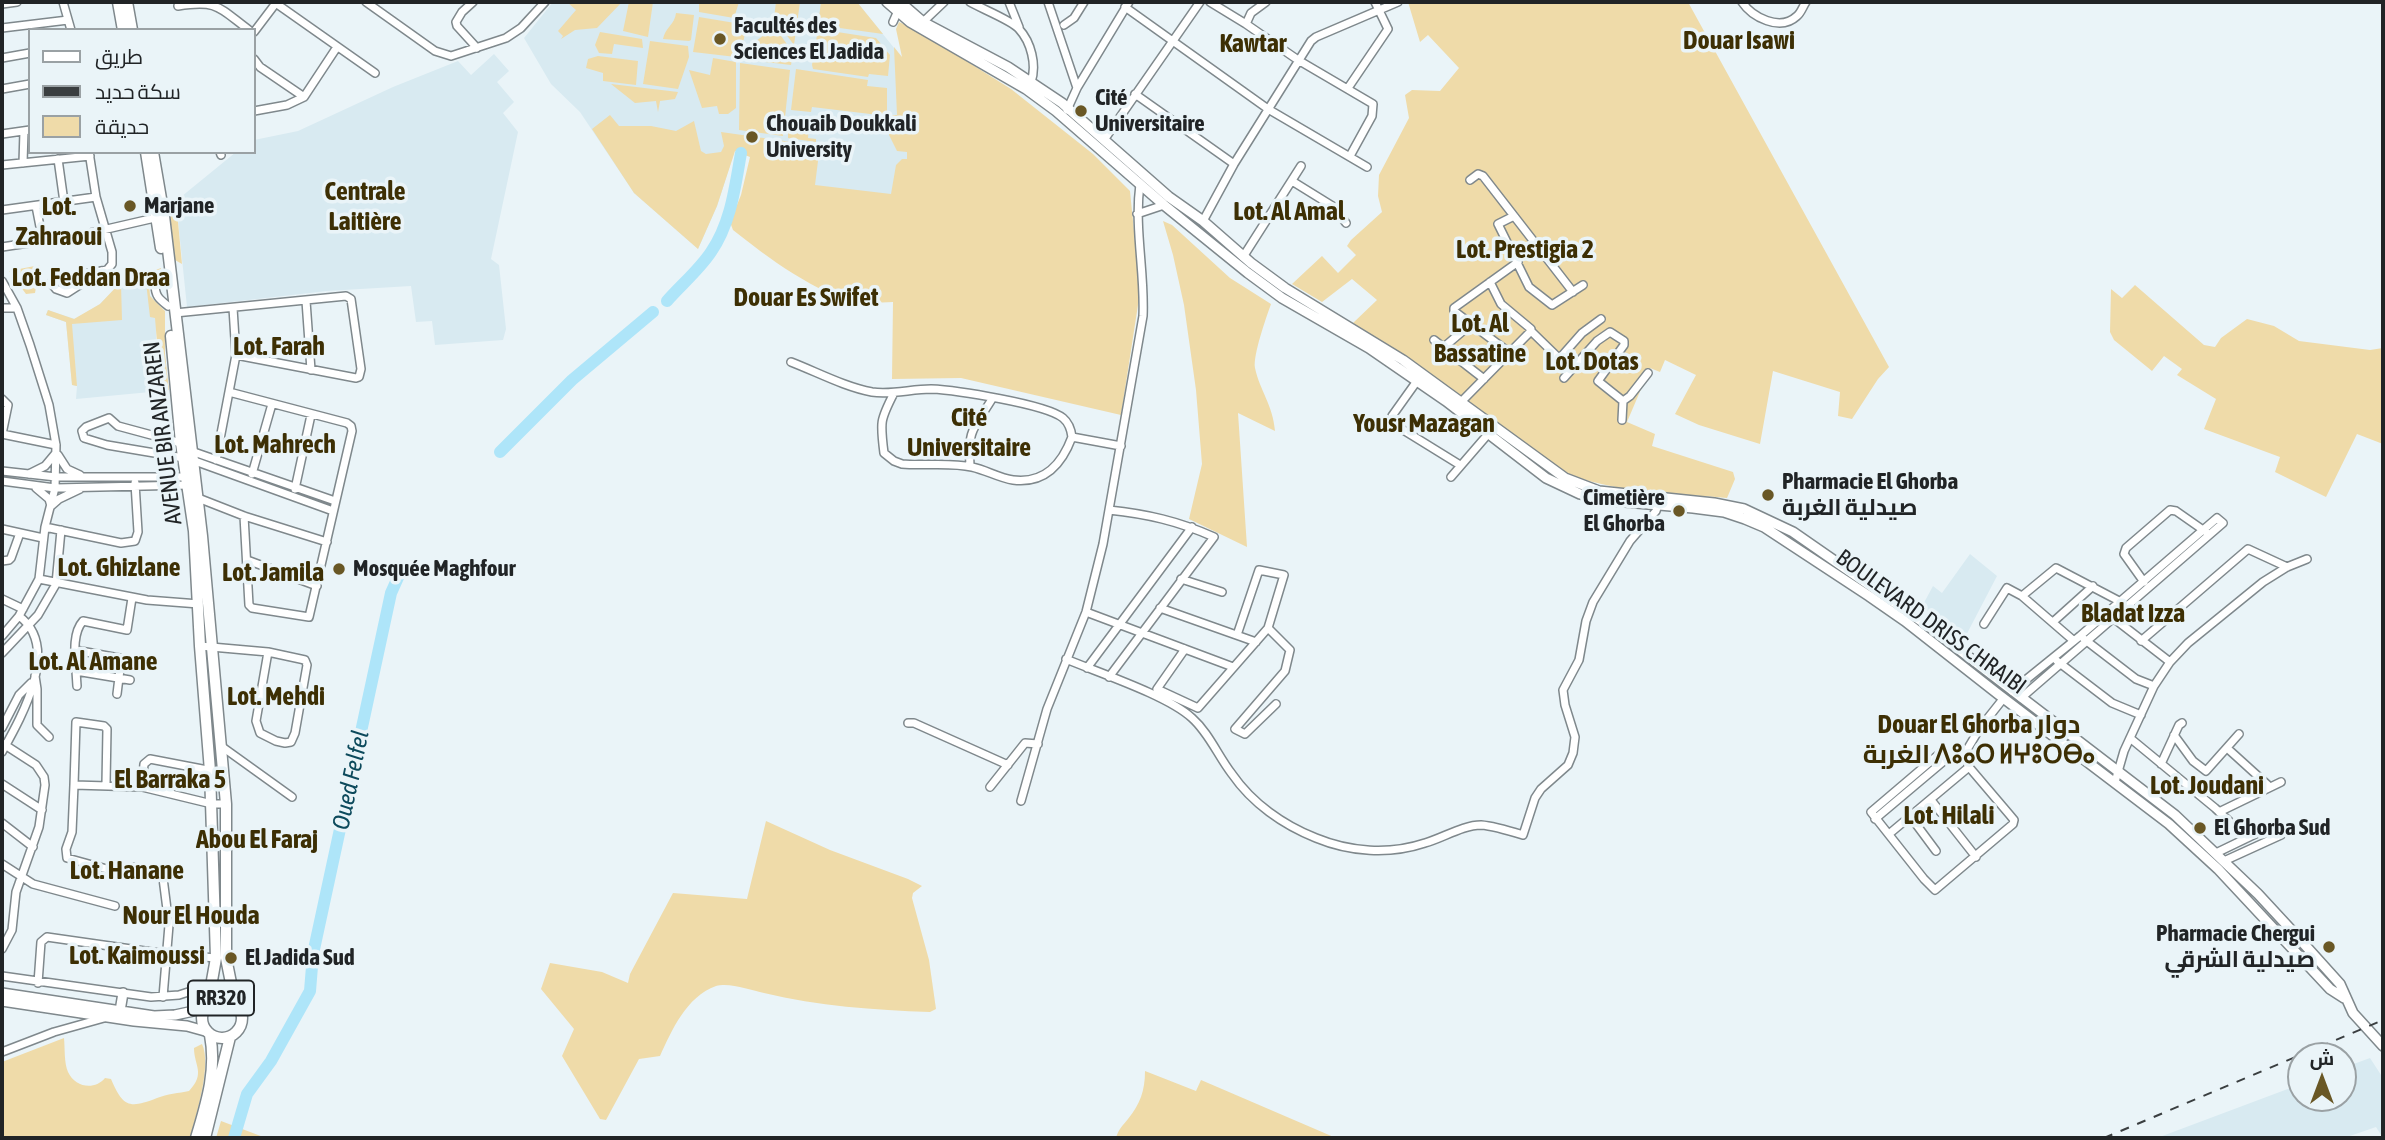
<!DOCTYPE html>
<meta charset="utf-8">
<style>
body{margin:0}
#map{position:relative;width:2385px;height:1140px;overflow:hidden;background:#eaf4f8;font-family:"Asap Condensed",Cairo,sans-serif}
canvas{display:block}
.frame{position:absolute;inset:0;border:4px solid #212426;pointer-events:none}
.legend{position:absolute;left:28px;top:28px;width:228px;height:126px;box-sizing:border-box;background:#eaf4f8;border:2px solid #9aa1a4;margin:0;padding:9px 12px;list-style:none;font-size:21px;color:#212426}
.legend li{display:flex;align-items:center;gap:14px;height:35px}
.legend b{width:35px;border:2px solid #9aa1a4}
.north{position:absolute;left:2287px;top:1042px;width:70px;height:70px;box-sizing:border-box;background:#eaf4f8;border:2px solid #9aa1a4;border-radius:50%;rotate:0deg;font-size:19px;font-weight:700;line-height:28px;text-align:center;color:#212426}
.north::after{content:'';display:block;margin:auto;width:24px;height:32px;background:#695725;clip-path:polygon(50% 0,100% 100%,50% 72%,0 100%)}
</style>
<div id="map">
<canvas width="2385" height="1140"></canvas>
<div class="frame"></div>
<ul class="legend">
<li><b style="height:9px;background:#fff"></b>طريق</li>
<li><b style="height:9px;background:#3a3e40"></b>سكة حديد</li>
<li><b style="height:19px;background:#efdba9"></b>حديقة</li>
</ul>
<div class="north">ش</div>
</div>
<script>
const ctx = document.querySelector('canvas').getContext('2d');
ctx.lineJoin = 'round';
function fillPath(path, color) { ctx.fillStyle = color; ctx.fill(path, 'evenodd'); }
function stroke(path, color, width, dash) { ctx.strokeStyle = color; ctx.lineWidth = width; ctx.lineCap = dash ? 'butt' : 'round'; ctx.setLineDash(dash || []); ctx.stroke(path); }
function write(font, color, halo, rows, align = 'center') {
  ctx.font = font + ' "Asap Condensed",Cairo,"Noto Sans Tifinagh",sans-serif'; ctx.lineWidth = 7; ctx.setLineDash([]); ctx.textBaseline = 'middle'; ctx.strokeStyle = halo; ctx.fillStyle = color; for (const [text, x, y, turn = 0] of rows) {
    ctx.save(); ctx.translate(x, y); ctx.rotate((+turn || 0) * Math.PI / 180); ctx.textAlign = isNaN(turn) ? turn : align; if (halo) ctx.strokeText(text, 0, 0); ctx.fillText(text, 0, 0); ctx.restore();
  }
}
const built = new Path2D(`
 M553,2h304l46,57 5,64 -1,86 -48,-2 -124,-57 -18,56 -19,43 -64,-56 -54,-81 -29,-28 -27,-46z
 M494,54l15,17 -12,11 17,20 -11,11 15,19 -27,127 8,6 7,64 -3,11 -68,5 -3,-24 -16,1 -5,-36 -84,5 -140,16 -11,-106 60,-49h18v-12l44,-9 95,-44 65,-26 13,14z
 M131,277l21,5 -3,3 1,10 6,6v48l5,42 -85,8 1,-13 -5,-1 -6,-63 -20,-7 2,-5 27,9 25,-15 20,-21z
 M1970,554l27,22 -36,69 -41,-35 13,-24 9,7z
 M2370,1058l13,20v60l-7,-11 -32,11h-187l144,-54v14h42v-30z`);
const green = new Path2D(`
 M567,2h55l-25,26 -22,2 -14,9 2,-3 -5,-5 18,-21z
 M629,2h24l-5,35 -25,-6z
 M699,2h40l-5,16 -35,-6z
 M776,2h24l-6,43 -20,-27z
 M821,2h36l26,32 -65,-9z
 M1408,2h280l201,365 -11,12 -26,40 -14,-3 2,-24 -67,-21 -13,73 -61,-19 -24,-11 21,-39 -31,-15 -5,12 -10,-4 -23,54 28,12 -3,12 81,26 2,7 -8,19c-57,-5 -114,-5 -167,-27l-162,-119 -45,-29 24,-23 -25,-21 -30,23 -30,-18 30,-28 16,17 18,-18 -9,-9 4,-6 31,-28 -4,-16 1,-21 30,-57 -4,-23 7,-5 28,1 19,-23 -31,-33 -8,7z
 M676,13l18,2 -3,25 -2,1 -26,-2c2,-11 12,-15 13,-26z
 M699,17l48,8 -5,22 -6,10 -43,-5z
 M899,22l18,8 94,59 82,65 37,37 10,101 -19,123 -160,-37 -69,1 1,-77c-11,0 -22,2 -33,0 -42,-6 -94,-46 -127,-72l-3,-8 11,-27 9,-38 -15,-6 -18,55 -19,43 -64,-56 -42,-64 18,-14 9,11h32l25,5 18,-10 7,30 5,3 15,-2 3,-6 -3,-14 92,13 2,8h4l-4,32 76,9 5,-29 6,-6h5v-7l-10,-1 -8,-16 2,-20h6l-3,-68 8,10 -6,-28z
 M772,29l5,1 16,23 -2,12 -51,-6 4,-9z
 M818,29l58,9 14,17 -2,21 -19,-2 -1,3 -55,-8 -1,-4z
 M600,32l42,7 1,9 -29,-4 -2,10 -13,-1 -4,-8z
 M650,41l38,5 1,11 -11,32 -35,-5z
 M598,56l40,5 -2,24 -33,-4v-8l-17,-5 2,-9z
 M713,58l23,4v46l-8,6h-9l-2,-8 -15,2 -13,-38 21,5z
 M740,63l50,7 -7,66 -44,-6z
 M796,69l72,11 -1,6 20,2v28l-75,-9 -1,5 -20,-2z
 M611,84l67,8 -3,7 -15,2 -2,11 -2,-11 -21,2z
 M788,124l21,2 -1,12 8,1v3l-28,-4z
 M176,201l6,63 -7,-4 -6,-53z
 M1163,221l9,4 58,53 41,26c-5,14 -18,51 -16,64 5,23 18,37 20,63l-37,-18 9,134 -58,-28 13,-55 -6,-74 -12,-85 -11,-50z
 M40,265l-5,28 -9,1 -17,-23z
 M161,268l-1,7 -11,10 1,11 15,15v43l4,36 -8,1 -6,-73 -5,-1 -4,-35 -25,2 1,36 -50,4 5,62 -5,-1 -6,-63 -20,-7 2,-5 26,9 26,-15 20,-21z
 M2135,285l69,60 11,2 6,-9 26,-19 27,7 25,15 71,9 13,-2v96l-26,-10 -31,63 -51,-25 5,-15 -76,-28 12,-30 -39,-24 5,-6 -18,-13 -12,15 -38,-31 -4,-8 1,-43 11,9z
 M766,821l64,29 78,29 14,7 -9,7 -1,5 17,62 7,49 -6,3c-56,-2 -112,-6 -166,-19 -13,-3 -35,-11 -48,-7 -30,11 -44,44 -56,70l-21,3 -33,61 -6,-1 -38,-63 12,-27 -33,-40 9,-26 52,9 26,11 2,-9 43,-81 74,6z
 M64,1038c1,10 0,25 4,34 7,15 26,19 37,6l6,1c12,28 18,30 46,19 10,-4 22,-5 32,-7 17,-18 5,-25 5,-43l8,-4c10,21 -6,71 -12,94h-174l-14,-2v-74z
 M1145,1071l51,20 5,-11 135,58h-220c2,-8 7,-13 12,-19 12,-15 17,-28 17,-48z
 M221,1121l45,17h-50z`);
const river = new Path2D(`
 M667,301c14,-16 32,-31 44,-49 20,-29 24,-65 30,-99
 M500,452l72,-72 81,-68
 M234,1138l13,-44 24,-33 39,-70 3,-37 78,-361 9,-20`);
const minor = new Path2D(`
 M63,2l8,28
 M274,2l101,71
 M366,2l69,49 16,5 55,-18 15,-10 24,-26
 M473,2l-11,10 -6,10 1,4 20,22
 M970,2c10,6 43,19 49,27 12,13 18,36 12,53
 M1009,2l10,25
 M1048,2l29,86
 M1210,2l36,22 5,-11 15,-11
 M1742,2c10,15 38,30 55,14 4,-3 6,-10 9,-14
 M2,4l15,-2
 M178,6c40,-6 40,1 71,24
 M1125,7l143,102 99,58
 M893,22l4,-9
 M923,22l21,-20
 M1246,24l52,36 75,44 -1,12 -22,40
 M1064,25l10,-7 10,-16
 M2,28l66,-8
 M254,32l22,-29 4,-1
 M2,58l28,-5
 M254,59l6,8 44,30
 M1348,88l40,-59 -13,-27
 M2,89l28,-5
 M1135,94l99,70
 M1067,110l10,-22 52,-86
 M254,111l33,-6 17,-8 33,-50
 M2,134l28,-4
 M1104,140l96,-138
 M89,152l7,45 16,55v12l-5,6 -53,9 -3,4 5,6 11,4 34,-22
 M220,152l1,3
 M58,159l6,43
 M23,163l1,-32
 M2,165l88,-9
 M1470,180l8,-6 5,2 90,116
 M1292,181l42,26 12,16
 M36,206l7,36
 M2,210l94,-13
 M1137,214l27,-9
 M1514,216l-16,8 31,63 23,18 31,-20
 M1203,221l31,-57 77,-123 5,-4 82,-35
 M2,247l79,-12 78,-18
 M1243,257l58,-91
 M164,276l-9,8c0,12 4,15 13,22
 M2,281l15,27 13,37 19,60 7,40 -1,43 -10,39 -6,52 -20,37 -17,20
 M306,301l5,69
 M2,308h15
 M175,313l171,-17 5,3 10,70 -2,8 -3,1 -120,-23
 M1531,331l40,39
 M1434,340l50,39
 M1444,347l27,-23
 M1510,353l-56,-42v-3l64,-46
 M791,362c26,10 54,25 81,30 20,3 39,-3 59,-3 24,1 115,15 132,29 6,5 8,11 9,19l49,9
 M1552,367l30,-34 19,-14
 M1564,378l33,-37 13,-9 14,9v4l-26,36 25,20 -1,19
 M1417,381l-25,35v7l68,42
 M229,392l118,31 4,3 1,5 -43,186 -57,-9 -3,-3 -5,-89
 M894,393c-14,27 -14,29 -10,60l10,8 8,3c22,2 48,-2 70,3 14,3 27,11 41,13 32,4 49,-16 59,-43
 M2,399l6,6 -6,29
 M1623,401l7,-5 18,-23
 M1461,402l70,-71v-2l-30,-25 -11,-22
 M2,434l54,11
 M181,443l-63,-17 -9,-8 -23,9 -4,4 2,7 23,7 77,13
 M191,451l144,50
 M58,455l9,14 13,6
 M192,460l141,51
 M216,460l20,-105 -3,-47
 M970,466c-2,-38 3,-36 22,-67
 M2,471l54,6h132
 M29,474l16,-8 10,-12
 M252,474l20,-70
 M1451,477l38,-44
 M2,481l53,7 134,-3
 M36,488l13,11 2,7 8,-7 21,-10
 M295,489l16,-74
 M198,498l46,18 83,26
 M1109,510c38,4 69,11 105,27l-105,140
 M45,527l76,16 14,-2 3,-9 -3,-49
 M2,529l41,9
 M247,560l70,26
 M2,561l7,-1 2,-2 9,-25
 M39,579l108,21 52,4
 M1181,579l41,13
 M2144,582l-20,-28 2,-6 44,-38 6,1 30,21
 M2022,596l34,-28 65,34
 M2,599l21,10
 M1160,608l96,34
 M1086,612l147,55
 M2112,617l58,45
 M2053,622l40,-36
 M1984,624l23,-36 15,8 52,45
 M1268,628l22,22 -5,21 -50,58 10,5 31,-30
 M2084,639l52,40 18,7
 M2141,641l107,-92 39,18
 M200,646l68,6 37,8 2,5 -12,68 -4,9 -6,1 -9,-2 -16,-8 -4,-12 12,-69
 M1185,649l-28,40 41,19 70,-80 16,-53 -25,-5 -22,65
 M75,650l44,8 2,3 -4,33
 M2,653l36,-38 18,-31 5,-54
 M1066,659c33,14 101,36 126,59 17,15 26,38 40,56 20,29 51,51 84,64 34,14 73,17 109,5 18,-5 38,-18 56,-18 13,1 29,6 42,10l12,-37 6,-9 27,-24 5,-12 2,-16 -10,-32 -2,-15 16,-30 7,-39 7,-19 37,-61 26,-30 2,-6
 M2057,661l55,42 29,12
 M1087,668l105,-141
 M76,671l1,15
 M35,676l2,13v36l12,12
 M130,680l-54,-9c-1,-15 -4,-38 7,-50l44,9 5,-32
 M2012,691l68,-55 137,-118 6,5 -202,175
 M908,723h6l94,42
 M2,728l17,-33 12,-12
 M2174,735l19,26 13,10 33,-37
 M2130,738l85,70 32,30
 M2,743l34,22 8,12 1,8 -6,42 -23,65 -4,38 -10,19
 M221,746l71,51
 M2227,748l43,39
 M2,752c20,-36 59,-105 17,-136
 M2161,764l18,-39 3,-2
 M1969,767l40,47 5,6 -1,4 -78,66 -11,-11 -53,-67 67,-57 7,-2 17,5 18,-30 23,-29
 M2115,782l9,-31 30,-65 16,-24 18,-19 75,-61 24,-15 20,-8
 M2,784l40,26
 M106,784l1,-55 -3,-3 -28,-4 -2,63 68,2 70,17h14
 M74,785l-2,47 -6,17 1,9 58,16 9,-7 29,11 6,47 -6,72
 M142,787l2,-23 6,-5 73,14
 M990,787l35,-44 13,1
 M1931,800l45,57
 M1021,801l26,-92 39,-97 17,-68 40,-228c2,-44 -9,-87 -3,-132
 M2219,812l62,-30
 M1910,816l26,35
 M1875,819l76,-64
 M2,823l31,24
 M1889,834l80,-67 -1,-2
 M2216,853l58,-28
 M2224,861l57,-26
 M2,864l31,20 82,22
 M2,976l149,21 28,-2 34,-11
 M38,983l3,-41 6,-5 119,17 50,4
 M2,1052l52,-20 50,-14`);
const major = new Path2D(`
 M887,2l23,20 116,67 30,22 108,94 84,68 34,25 87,50 77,53 100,77 34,16 23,6 90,8 31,4 21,7 19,8 105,69 36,25 93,73 171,130 49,45 112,120 14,9
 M900,2l23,20 85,45 54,36 107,94 34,24 48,42 34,25 118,72 162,118 34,13 115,12 30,6 49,23 134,93 248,190 83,79 37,40 45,50 13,29 30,33
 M2,993l152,23 21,-1 28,-6
 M2,1001l132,20 53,5 18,5
 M120,1011l3,-18`);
const highway = new Path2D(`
 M118,2l5,28
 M127,2l5,28
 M146,152l15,96
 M153,152l11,64 38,320 24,268v154l9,45
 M171,336l10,107 13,88 6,115 10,125 6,187 -8,45
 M202 1018a20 20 0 1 1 40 0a20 20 0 1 1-40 0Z
 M196,1138c10,-34 21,-67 14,-103
 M205,1138l25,-101`);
const rail = new Path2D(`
 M2104,1138l279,-118`);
const markers = [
 [720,39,7,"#695725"],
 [1081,111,7,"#695725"],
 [752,137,7,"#695725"],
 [130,206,7,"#695725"],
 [1768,495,7,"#695725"],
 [1679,511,7,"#695725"],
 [339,569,7,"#695725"],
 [2200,828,7,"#695725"],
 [2329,947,7,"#695725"],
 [231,958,7,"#695725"]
];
const shields = [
 [221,998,66]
];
const shieldNames = [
 ["RR320",221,998]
];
const poiNames = [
 ["Facultés des",734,26],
 ["Sciences El Jadida",734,52],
 ["Cité",1095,98],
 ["Universitaire",1095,124],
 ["Chouaib Doukkali",766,124],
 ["University",766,150],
 ["Marjane",144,206],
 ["Pharmacie El Ghorba",1782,482],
 ["صيدلية الغربة",1782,508],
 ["Cimetière",1665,498,"right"],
 ["El Ghorba",1665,524,"right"],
 ["Mosquée Maghfour",353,569],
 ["El Ghorba Sud",2214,828],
 ["Pharmacie Chergui",2315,934,"right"],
 ["صيدلية الشرقي",2315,960,"right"],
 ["El Jadida Sud",245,958]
];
const streetNames = [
 ["AVENUE BIR ANZAREN",163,433,-97],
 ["BOULEVARD DRISS CHRAIBI",1931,622,36]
];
const waterNames = [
 ["Oued Felfel",351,780,-78]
];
const quarterNames = [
 ["Douar Isawi",1739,41],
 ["Kawtar",1253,44],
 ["Centrale",365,192],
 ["Laitière",365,222],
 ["Lot.",59,207],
 ["Zahraoui",59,237],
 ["Lot. Al Amal",1289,212],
 ["Lot. Prestigia 2",1525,250],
 ["Lot. Feddan Draa",91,278],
 ["Douar Es Swifet",806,298],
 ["Lot. Al",1480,324],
 ["Bassatine",1480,354],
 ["Lot. Farah",279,347],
 ["Lot. Dotas",1592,362],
 ["Cité",969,418],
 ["Universitaire",969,448],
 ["Yousr Mazagan",1424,424],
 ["Lot. Mahrech",275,445],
 ["Lot. Ghizlane",119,568],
 ["Lot. Jamila",273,573],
 ["Bladat Izza",2133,614],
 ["Lot. Al Amane",93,662],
 ["Lot. Mehdi",276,697],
 ["Douar El Ghorba دوار",1979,725],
 ["الغربة ⴷⵓⴰⵔ ⵍⵖⵓⵔⴱⴰ",1979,755],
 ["El Barraka 5",170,780],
 ["Lot. Joudani",2207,786],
 ["Lot. Hilali",1949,816],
 ["Abou El Faraj",257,840],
 ["Lot. Hanane",127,871],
 ["Nour El Houda",191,916],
 ["Lot. Kaimoussi",137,956]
];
fillPath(built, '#d8eaf1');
fillPath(green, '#efdba9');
stroke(river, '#aee5f9', 12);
stroke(minor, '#7f888c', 10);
stroke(major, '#7f888c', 12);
stroke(highway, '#7f888c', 13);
stroke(minor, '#fff', 7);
stroke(major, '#fff', 9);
stroke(highway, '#fff', 10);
stroke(rail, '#3a3e40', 2, [9, 9]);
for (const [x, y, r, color] of markers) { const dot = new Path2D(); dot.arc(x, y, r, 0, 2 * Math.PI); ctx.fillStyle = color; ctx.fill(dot); stroke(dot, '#eaf4f8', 2.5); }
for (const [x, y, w] of shields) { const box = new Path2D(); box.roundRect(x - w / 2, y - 17.5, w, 35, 5); ctx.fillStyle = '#eaf4f8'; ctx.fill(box); stroke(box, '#212426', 2); }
write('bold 21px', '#212426', null, shieldNames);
write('bold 23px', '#212426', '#eaf4f8', poiNames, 'left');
write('23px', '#212426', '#eaf4f8', streetNames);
write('italic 24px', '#0d4a5c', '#eaf4f8', waterNames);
write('bold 26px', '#3d2f04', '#eaf4f8', quarterNames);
</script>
